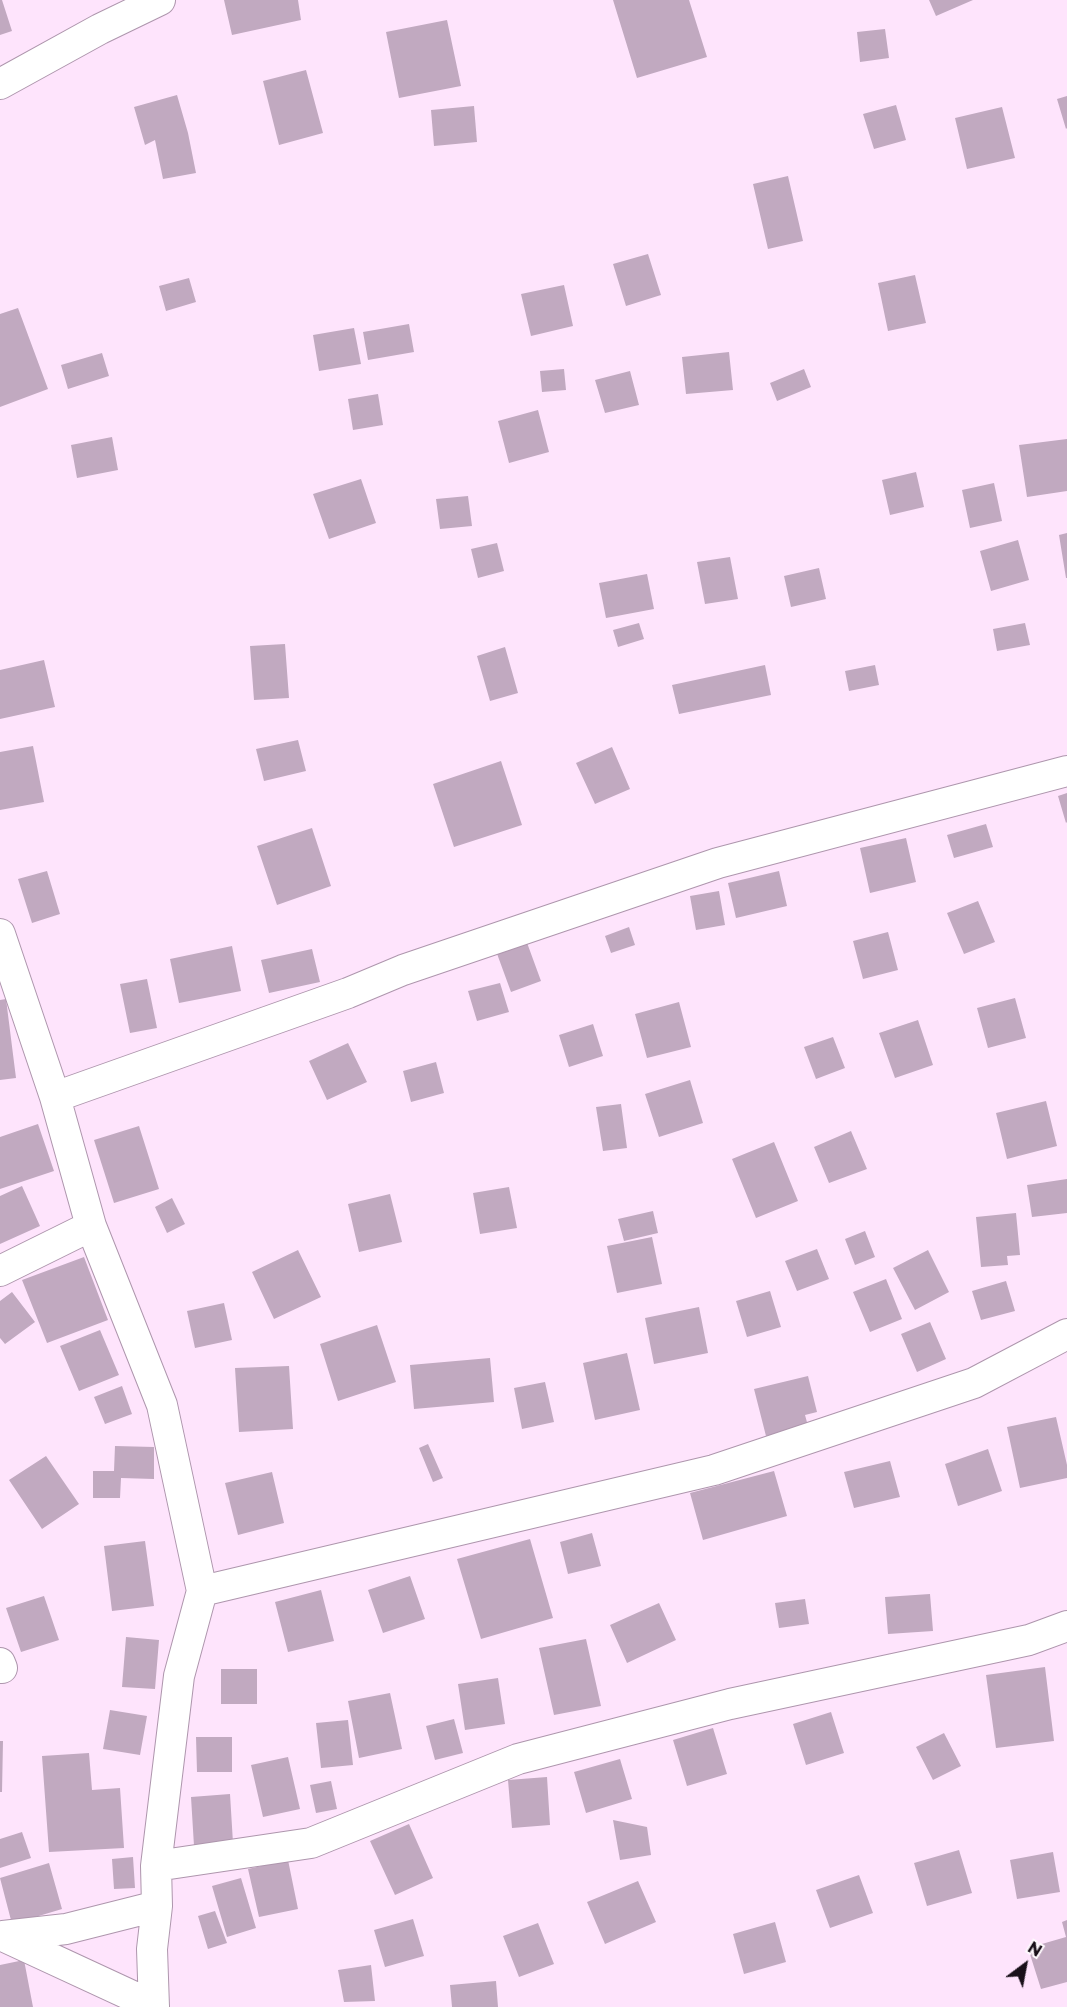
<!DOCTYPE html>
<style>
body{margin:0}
#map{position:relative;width:1067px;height:2007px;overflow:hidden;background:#fee4fc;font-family:Montserrat,sans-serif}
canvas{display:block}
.north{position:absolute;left:995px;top:1935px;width:60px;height:60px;-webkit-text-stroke:4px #fef9fd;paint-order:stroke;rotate:32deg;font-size:16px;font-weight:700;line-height:24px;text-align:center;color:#191019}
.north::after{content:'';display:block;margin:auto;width:21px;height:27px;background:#191019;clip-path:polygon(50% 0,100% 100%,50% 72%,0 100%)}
</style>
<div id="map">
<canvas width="1067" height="2007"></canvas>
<div class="north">N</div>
</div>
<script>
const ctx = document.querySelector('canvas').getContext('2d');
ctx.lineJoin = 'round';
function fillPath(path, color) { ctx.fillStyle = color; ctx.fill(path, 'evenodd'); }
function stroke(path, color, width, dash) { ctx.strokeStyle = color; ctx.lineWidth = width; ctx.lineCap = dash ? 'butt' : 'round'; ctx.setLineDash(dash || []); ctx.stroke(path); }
const building = new Path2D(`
 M0,0h2l10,31 -12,4z
 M224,0h74l3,20 -69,15z
 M613,0h76l18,57 -70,21z
 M929,0h44l-37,16z
 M447,20l14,66 -62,12 -13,-66z
 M885,29l4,29 -29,4 -3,-30z
 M306,70l17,63 -44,12 -16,-64z
 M177,95l11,38 8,40 -33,6 -8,-39 -10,5 -11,-38z
 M1067,96v32l-1,1 -9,-30z
 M896,105l10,35 -32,9 -11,-35z
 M474,106l3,36 -43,4 -3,-36z
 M1002,107l13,51 -48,11 -12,-51z
 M788,176l15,65 -35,8 -15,-65z
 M648,254l13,41 -35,11 -13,-42z
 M915,275l11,48 -38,8 -10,-48z
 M189,278l7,24 -30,9 -7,-25z
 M564,285l9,41 -42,10 -10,-42z
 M18,308l30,81 -48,18v-93z
 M409,324l5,28 -46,8 -5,-28z
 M354,328l7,36 -42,7 -6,-36z
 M729,352l4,38 -47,4 -4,-37z
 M102,353l7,23 -41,13 -7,-24z
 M564,369l2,21 -24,2 -2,-21z
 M804,369l7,18 -34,14 -7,-18z
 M630,371l9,34 -34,8 -10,-33z
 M378,394l5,31 -30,5 -5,-31z
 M538,410l11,42 -40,11 -11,-42z
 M112,437l6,33 -41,8 -6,-33z
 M1067,439v52l-40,6 -8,-52z
 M916,472l8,35 -34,8 -8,-35z
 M361,479l15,44 -47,16 -16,-45z
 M994,483l8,38 -32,7 -8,-38z
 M468,496l4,30 -32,3 -4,-30z
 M1067,533v45h-1l-7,-43z
 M1018,540l11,40 -38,11 -11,-40z
 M497,543l7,28 -26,7 -7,-29z
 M730,557l8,42 -33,5 -8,-42z
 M819,568l7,31 -35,8 -7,-31z
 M647,574l7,35 -48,9 -7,-35z
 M639,623l5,16 -26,8 -5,-17z
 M1025,623l5,22 -33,6 -4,-22z
 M285,644l4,54 -35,2 -4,-54z
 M505,647l13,46 -28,8 -13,-45z
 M44,660l11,47 -55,12v-49z
 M765,665l6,30 -92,19 -7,-29z
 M875,665l4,20 -30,6 -4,-20z
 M298,740l8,31 -42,10 -8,-32z
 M33,746l11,56 -44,8v-58z
 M612,747l18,42 -35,15 -19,-41z
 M501,761l21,64 -68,22 -21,-63z
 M1067,793v29l-1,1 -8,-27z
 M986,824l7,23 -39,11 -7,-23z
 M312,828l19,58 -54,19 -20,-59z
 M906,838l10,44 -46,11 -10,-45z
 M47,871l13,43 -28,9 -14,-44z
 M779,871l8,35 -51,12 -8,-35z
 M719,891l6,34 -29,5 -6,-34z
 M978,901l17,41 -31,12 -17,-41z
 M629,927l6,18 -24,8 -6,-17z
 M888,932l10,38 -35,9 -10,-38z
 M526,940l15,41 -30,11 -15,-41z
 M232,946l9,45 -62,12 -9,-44z
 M312,949l8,33 -51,11 -8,-33z
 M147,979l10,49 -27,5 -10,-49z
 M500,983l9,29 -32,9 -9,-30z
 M1015,998l11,40 -38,10 -11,-40z
 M6,999l10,79 -16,2v-80z
 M679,1002l12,45 -44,11 -12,-44z
 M918,1020l15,45 -38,13 -16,-45z
 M593,1024l10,32 -34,11 -10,-32z
 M833,1037l12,31 -29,11 -12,-32z
 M348,1043l19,39 -40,18 -18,-39z
 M436,1062l8,31 -33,9 -8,-31z
 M690,1080l13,43 -44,14 -14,-43z
 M1046,1101l11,45 -50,13 -11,-46z
 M621,1104l6,44 -24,3 -7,-44z
 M38,1124l16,47 -54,18v-52z
 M139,1126l20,63 -45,14 -20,-63z
 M851,1131l16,38 -38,14 -15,-36z
 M774,1142l24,59 -42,17 -24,-59z
 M1067,1179v34l-35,4 -5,-32z
 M22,1186l18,40 -40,18v-48z
 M509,1187l8,41 -37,6 -7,-41z
 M390,1194l12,48 -43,10 -11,-48z
 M172,1198l13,26 -18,9 -12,-26z
 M653,1211l5,22 -34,8 -6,-22z
 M1016,1213l4,42 -13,1 1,9 -27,2 -5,-50z
 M865,1231l10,26 -20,8 -10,-26z
 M652,1237l10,47 -45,9 -10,-47z
 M817,1249l12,30 -32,12 -12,-30z
 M298,1250l23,47 -47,22 -22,-47z
 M928,1250l21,42 -34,18 -22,-42z
 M84,1257l24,63 -61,23 -25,-63z
 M886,1279l16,40 -32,13 -17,-40z
 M1006,1281l9,30 -34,9 -9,-29z
 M770,1291l11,36 -34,10 -11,-36z
 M12,1292l23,30 -30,22 -5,-6v-37z
 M224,1303l8,37 -37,8 -8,-37z
 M699,1307l9,46 -54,11 -9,-46z
 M930,1322l16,37 -29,13 -16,-38z
 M377,1325l19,57 -58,19 -18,-57z
 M100,1330l19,45 -40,16 -19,-45z
 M627,1353l13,57 -45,10 -12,-57z
 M490,1358l4,44 -80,7 -4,-44z
 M289,1366l4,63 -54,3 -4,-64z
 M808,1376l9,36 -12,3 3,11 -42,10 -12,-47z
 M545,1382l9,40 -32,7 -8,-41z
 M122,1386l10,28 -27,10 -11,-27z
 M1056,1417l11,48v13l-47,10 -13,-61z
 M428,1444l15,34 -10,4 -14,-34z
 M115,1446l39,1v32l-33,-1 -1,20h-27v-27h21z
 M988,1449l14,42 -44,15 -13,-42z
 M46,1456l33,48 -37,25 -33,-49z
 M890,1461l10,36 -46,11 -10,-36z
 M774,1471l13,45 -84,24 -13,-47z
 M272,1472l12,51 -46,12 -13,-52z
 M592,1533l9,33 -33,8 -8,-32z
 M530,1539l23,79 -72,21 -24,-80z
 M145,1541l9,65 -42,5 -8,-65z
 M410,1576l15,43 -42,14 -15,-43z
 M321,1590l13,51 -46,11 -13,-50z
 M930,1594l3,37 -45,3 -3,-37z
 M44,1596l15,44 -38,12 -15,-44z
 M805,1599l4,25 -30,4 -4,-25z
 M659,1603l17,37 -49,23 -17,-38z
 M126,1637l33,3 -4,49 -33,-2z
 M586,1639l15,67 -47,9 -15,-67z
 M1045,1667l9,74 -58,7 -10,-73z
 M221,1669h36v35h-36z
 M498,1678l7,46 -40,6 -7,-46z
 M390,1693l12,56 -43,9 -11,-57z
 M110,1710l37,6 -7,39 -37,-6z
 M831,1712l13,41 -38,12 -13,-41z
 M454,1719l9,34 -28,7 -9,-34z
 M348,1720l5,45 -32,3 -5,-45z
 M713,1728l14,46 -40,12 -14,-46z
 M944,1733l17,33 -28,14 -17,-33z
 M196,1737h36v35h-35z
 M0,1741h3l-1,51h-2z
 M89,1753l3,37 28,-2 4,60 -75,4 -7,-96z
 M288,1757l12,52 -37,8 -12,-52z
 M620,1759l12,40 -46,14 -12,-41z
 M547,1777l3,48 -38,3 -4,-48z
 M331,1781l6,28 -21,4 -6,-28z
 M230,1794l3,49 -39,3 -3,-49z
 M613,1820l34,7 4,28 -31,5z
 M409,1824l24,54 -38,17 -25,-54z
 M22,1832l9,26 -31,10v-29z
 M959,1850l13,43 -45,13 -13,-43z
 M1053,1852l7,40 -43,7 -7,-39z
 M133,1857l2,31 -21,1 -2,-30z
 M288,1860l10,49 -39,8 -11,-48z
 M49,1863l13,46 -50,15 -12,-46z
 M859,1875l14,38 -43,15 -14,-38z
 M241,1878l15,50 -29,9 -15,-51z
 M638,1881l18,41 -51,22 -18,-42z
 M215,1911l12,32 -19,6 -10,-33z
 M413,1919l11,37 -39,11 -11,-37z
 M1067,1920v62l-26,7 -13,-41 38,-11 -4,-15z
 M775,1922l11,40 -42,12 -11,-40z
 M538,1923l16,41 -35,13 -16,-41z
 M24,1960l9,47h-33v-42z
 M371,1965l4,36 -31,1 -6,-32z
 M496,1981l2,26h-46l-2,-22z`);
const street = new Path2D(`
 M0,84l100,-55 60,-29
 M0,934l55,163 36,129 71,179 40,186 -23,85 -23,190 1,40 -5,43 2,58
 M55,1097l293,-104 55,-23 315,-107 349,-92
 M0,1271l91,-45
 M202,1591l512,-121 260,-87 93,-49
 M0,1663l2,5
 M156,1866l155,-23 207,-84 212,-55 299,-64 38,-14
 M3,1936l151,70
 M3,1936l63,-7 91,-23`);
fillPath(building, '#c1a9c0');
stroke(street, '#ae96ad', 32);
stroke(street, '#fff', 30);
</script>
